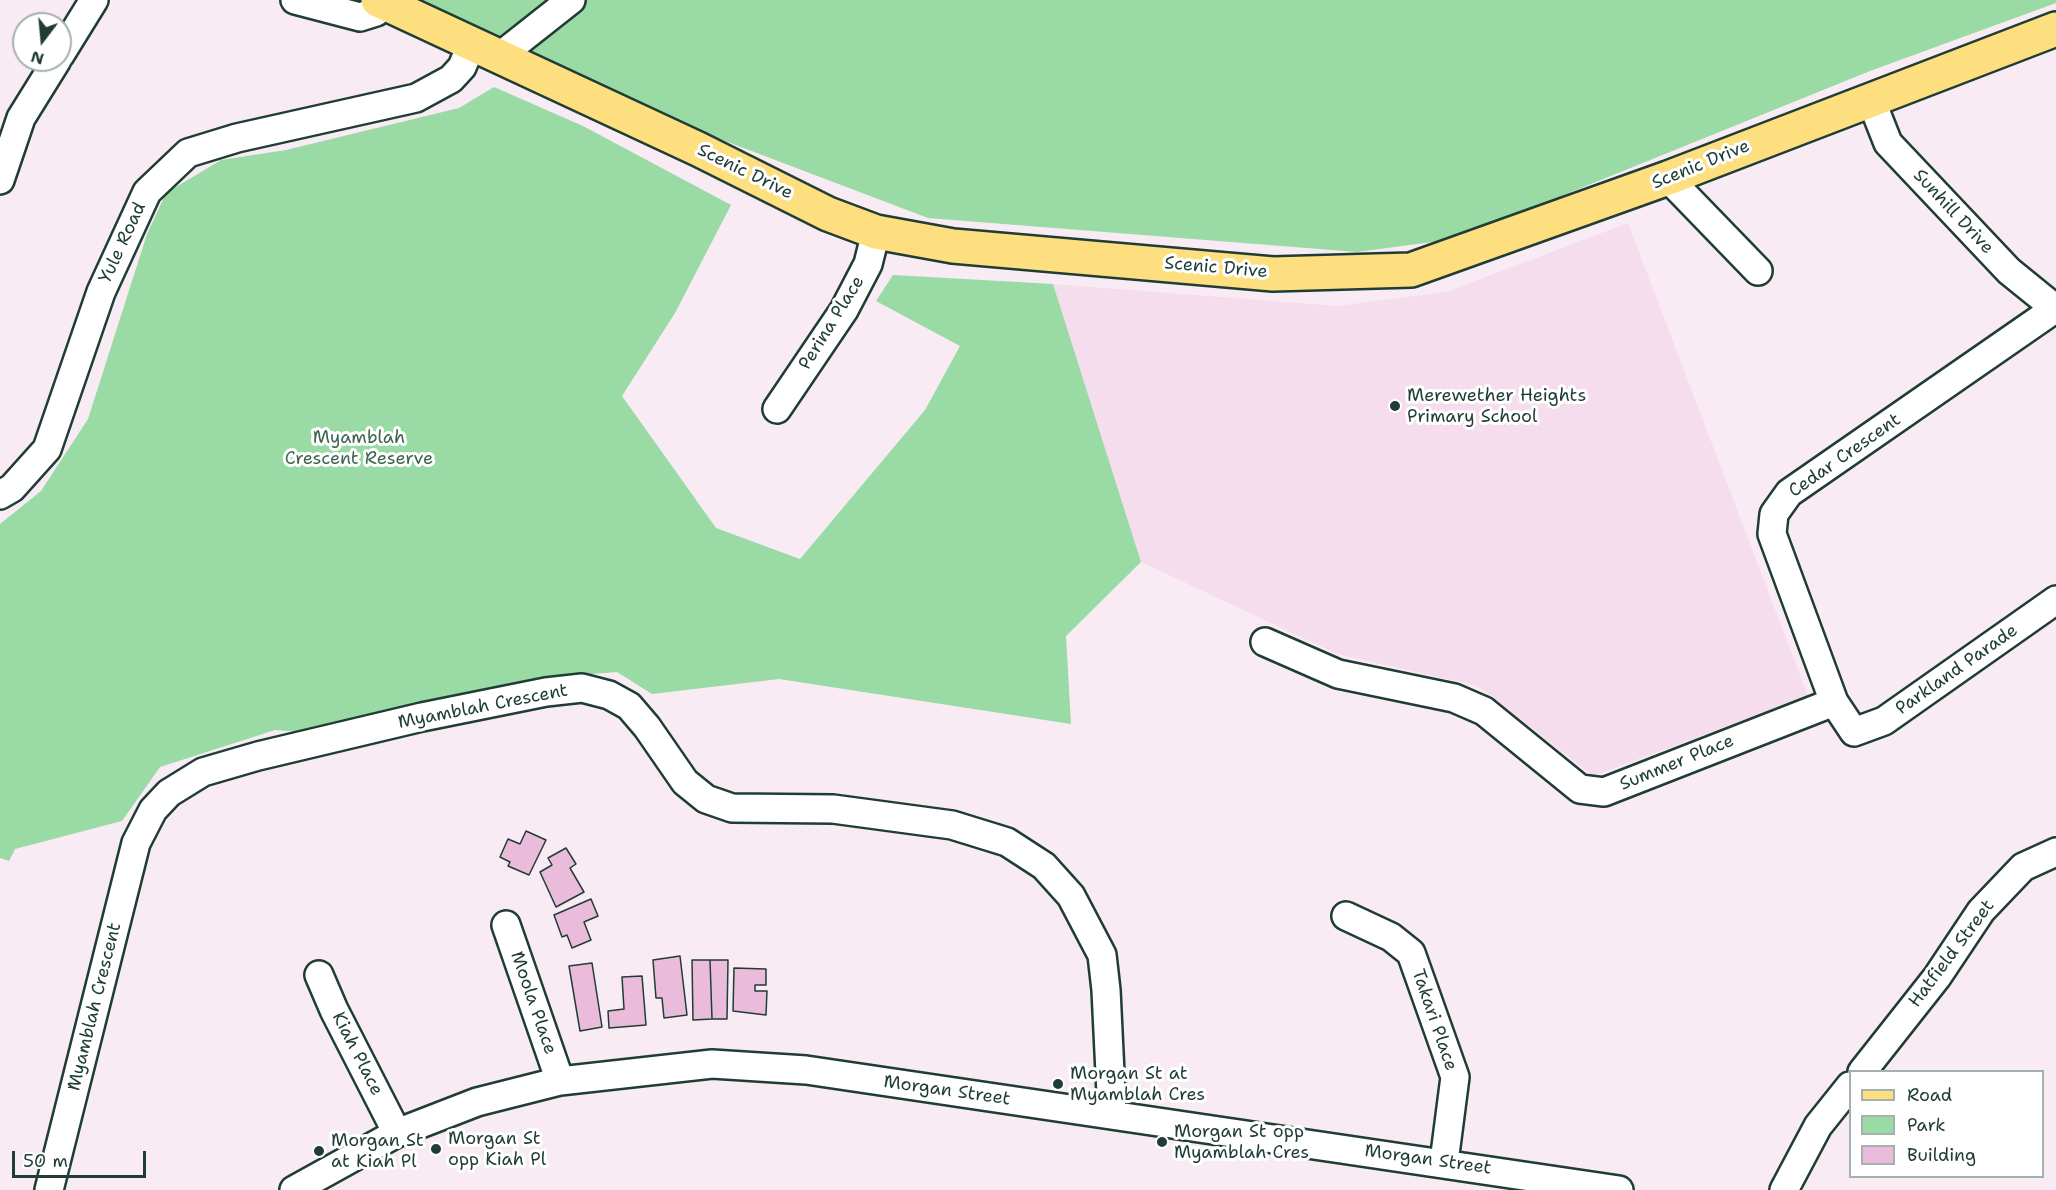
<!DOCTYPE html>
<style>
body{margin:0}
#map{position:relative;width:2056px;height:1190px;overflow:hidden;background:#f9ebf4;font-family:"Shantell Sans",sans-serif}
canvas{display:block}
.legend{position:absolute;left:1849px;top:1070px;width:195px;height:108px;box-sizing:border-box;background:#fff;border:2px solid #a5b1ae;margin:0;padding:8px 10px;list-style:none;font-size:18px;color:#1f3d34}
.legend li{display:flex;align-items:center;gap:12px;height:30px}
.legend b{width:30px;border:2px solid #a5b1ae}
.north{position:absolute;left:12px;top:12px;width:60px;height:60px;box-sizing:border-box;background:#fff;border:2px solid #a5b1ae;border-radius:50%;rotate:196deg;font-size:16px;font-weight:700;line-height:24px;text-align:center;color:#1f3d34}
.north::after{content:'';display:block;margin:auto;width:21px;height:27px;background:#1f3d34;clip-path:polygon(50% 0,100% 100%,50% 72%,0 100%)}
.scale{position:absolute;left:12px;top:1151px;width:134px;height:27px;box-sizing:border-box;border:3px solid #1f3d34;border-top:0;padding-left:8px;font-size:18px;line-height:21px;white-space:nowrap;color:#1f3d34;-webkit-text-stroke:4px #fff;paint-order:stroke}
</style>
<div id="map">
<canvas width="2056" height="1190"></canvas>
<ul class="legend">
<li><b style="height:8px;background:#fddf80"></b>Road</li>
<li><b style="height:16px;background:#99daa5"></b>Park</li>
<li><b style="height:16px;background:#ebbbdc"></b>Building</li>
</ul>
<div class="north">N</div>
<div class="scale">50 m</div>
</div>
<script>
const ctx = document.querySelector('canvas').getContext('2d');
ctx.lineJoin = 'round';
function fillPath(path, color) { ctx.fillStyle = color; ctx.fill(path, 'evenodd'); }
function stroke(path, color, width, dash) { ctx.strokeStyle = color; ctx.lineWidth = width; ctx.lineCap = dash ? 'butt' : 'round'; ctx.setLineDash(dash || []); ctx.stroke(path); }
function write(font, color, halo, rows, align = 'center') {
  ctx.font = font + ' "Shantell Sans",sans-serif'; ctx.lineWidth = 6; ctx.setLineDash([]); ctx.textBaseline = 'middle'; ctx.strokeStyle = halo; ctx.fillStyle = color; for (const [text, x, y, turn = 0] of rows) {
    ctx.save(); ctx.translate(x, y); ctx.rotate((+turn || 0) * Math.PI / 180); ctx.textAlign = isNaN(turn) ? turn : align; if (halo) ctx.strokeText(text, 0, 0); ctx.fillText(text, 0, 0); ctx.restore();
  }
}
const built = new Path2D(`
 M1628,223l180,473 -215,80 -115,-90 -141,-32 -196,-92 -88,-278 284,22 109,-14z`);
const green = new Path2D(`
 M412,0h1644v3l-186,68 -415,168 -98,13 -429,-34 -216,-82z
 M494,87l89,39 148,79 -56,108 -53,83 94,132 84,31 125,-149 35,-64 -84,-45 17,-26 160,9 88,278 -75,74 5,88 -292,-45 -127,15 -35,-22 -62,5 -240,56 -40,-3 -115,37 -38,54 -107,28 -6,12 -9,-3v-334l41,-33 47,-72 59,-185 19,-41 55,-33 65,-10 173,-42z`);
const building = new Path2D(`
 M526,831l20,9 -17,35 -21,-9 2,-4 -10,-5 8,-18 12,5z
 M566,848l10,16 -6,4 14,24 -28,15 -16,-35 12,-7 -4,-7z
 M591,899l7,17 -14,6 7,18 -19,8 -5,-13 -5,2 -8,-22z
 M680,956l7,59 -23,3 -2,-20h-6l-3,-38z
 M692,960h18l2,59 -19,1z
 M710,960h18l-1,59h-15z
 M592,963l10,64 -22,4 -11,-65z
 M734,968l32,1v16h-11v6h12l-1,24 -33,-4z
 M642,976l4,49 -37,3 -1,-17 16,-2 -2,-32z`);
const minor = new Path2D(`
 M295,0l65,17 16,-5 8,-9
 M60,55l34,-55
 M500,56l71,-56
 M1871,100l17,43 121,128 47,38
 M1668,178l90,93
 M0,180l21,-62 36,-58
 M2056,308l-267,185 -15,21 -2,20 62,168 20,30 30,-11 172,-121
 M777,409l67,-99 24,-46 8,-32
 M0,495l12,-7 35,-39 54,-157 46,-100 41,-39 49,-15 179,-40 35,-19 11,-12 10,-24
 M1265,642l73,32 116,24 30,13 96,78 24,3 230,-90
 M1346,916l45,21 20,16 44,124 -11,85
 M506,925l54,156
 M319,975l15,35 63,123
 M1862,1072l75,-95 44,-66 42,-44 33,-15
 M49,1190l87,-347 17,-33 16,-17 34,-21 55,-16 164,-39 124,-25 36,-4 27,7 20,11 18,21 38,55 21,17 26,9 101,1 119,16 55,17 37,24 27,30 31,59 4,35 6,125
 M294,1190l103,-57 80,-31 83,-21 152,-17 94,6 813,120
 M1784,1190l34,-64 32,-40`);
const major = new Path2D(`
 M378,0l320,149 130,65 48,18 77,14 320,28 138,-4 257,-92 388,-149`);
const markers = [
 [1395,406,6,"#1f3d34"],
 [1058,1084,6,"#1f3d34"],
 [1162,1142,6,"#1f3d34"],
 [436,1149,6,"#1f3d34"],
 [319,1151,6,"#1f3d34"]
];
const streetNames = [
 ["Scenic Drive",1701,165,-22],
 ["Scenic Drive",745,172,26],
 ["Sunhill Drive",1953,212,47],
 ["Yule Road",123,243,-65],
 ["Scenic Drive",1216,268,5],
 ["Perina Place",832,323,-58],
 ["Cedar Crescent",1845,456,-35],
 ["Parkland Parade",1957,670,-35],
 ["Myamblah Crescent",483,707,-11],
 ["Summer Place",1677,763,-22],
 ["Hatfield Street",1952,954,-53],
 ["Moola Place",533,1003,71],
 ["Myamblah Crescent",95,1007,-76],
 ["Takari Place",1434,1020,71],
 ["Kiah Place",357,1054,63],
 ["Morgan Street",947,1091,8],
 ["Morgan Street",1428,1160,8]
];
const poiNames = [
 ["Merewether Heights",1407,396],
 ["Primary School",1407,417],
 ["Morgan St at",1070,1074],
 ["Myamblah Cres",1070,1095],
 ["Morgan St opp",1174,1132],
 ["Myamblah Cres",1174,1153],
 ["Morgan St",448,1139],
 ["opp Kiah Pl",448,1160],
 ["Morgan St",331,1141],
 ["at Kiah Pl",331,1162]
];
const parkNames = [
 ["Myamblah",359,438],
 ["Crescent Reserve",359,459]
];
fillPath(built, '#f5dded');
fillPath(green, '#99daa5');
fillPath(building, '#ebbbdc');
stroke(building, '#1f3d34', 1.5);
stroke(minor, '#1f3d34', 32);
stroke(major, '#1f3d34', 38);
stroke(minor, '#fff', 27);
stroke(major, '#fddf80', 33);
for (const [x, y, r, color] of markers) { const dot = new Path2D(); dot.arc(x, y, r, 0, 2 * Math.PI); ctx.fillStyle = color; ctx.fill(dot); stroke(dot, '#fff', 2); }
write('18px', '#1f3d34', '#fff', streetNames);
write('18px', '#1f3d34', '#fff', poiNames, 'left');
write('18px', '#3e6450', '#fff', parkNames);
</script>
